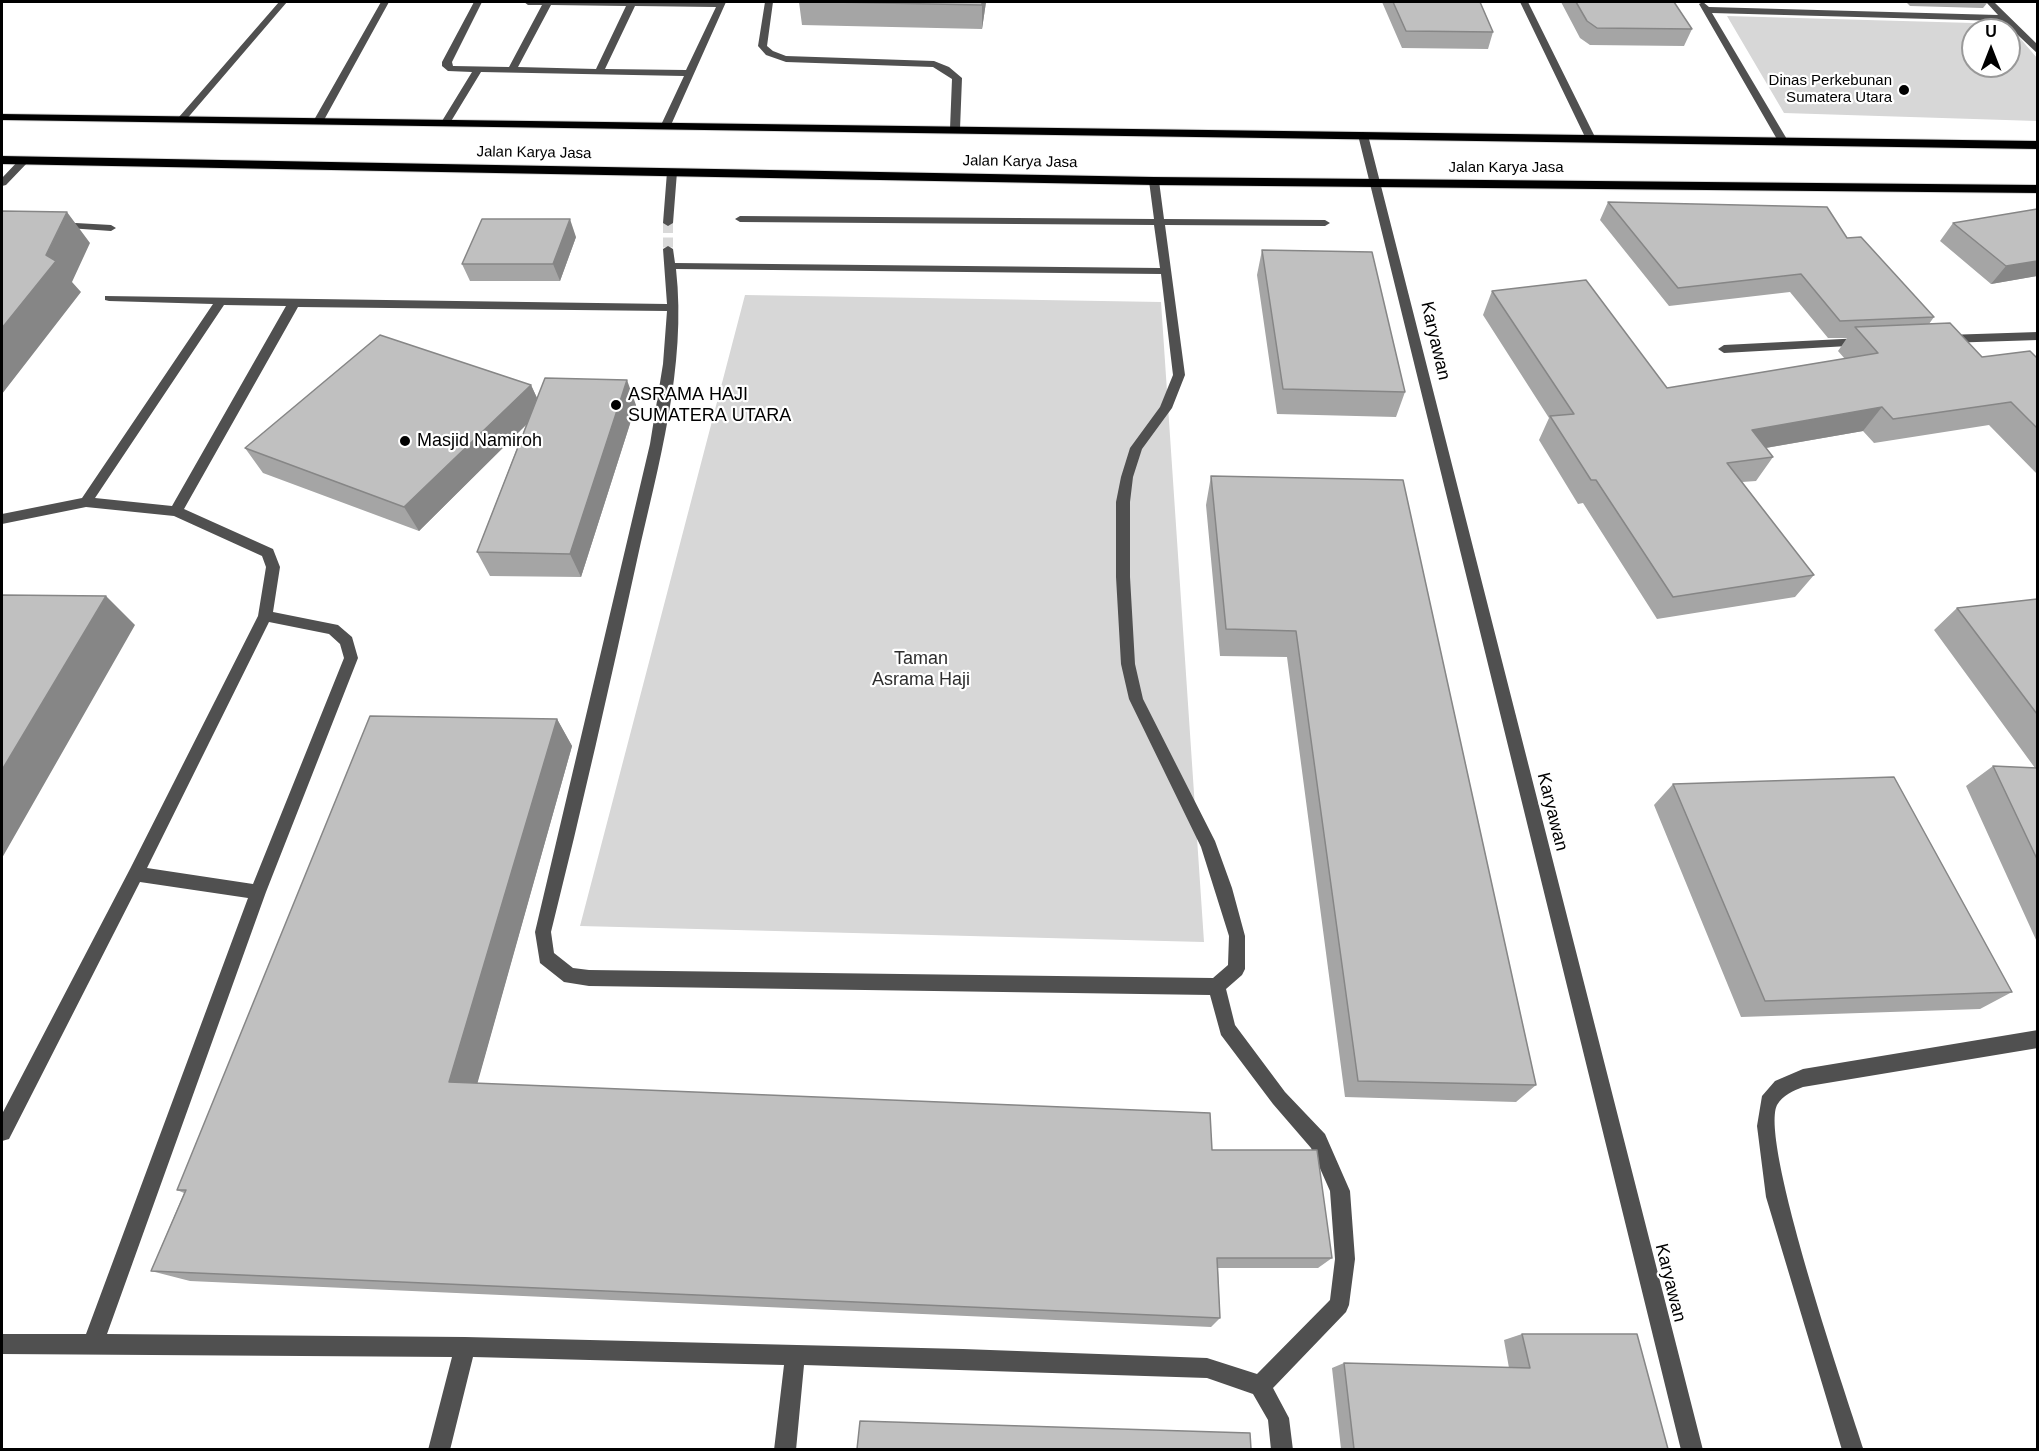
<!DOCTYPE html>
<style>
body{margin:0}
#map{position:relative;width:2039px;height:1451px;overflow:hidden;background:#fff;font-family:Helvetica,sans-serif}
canvas{display:block}
.frame{position:absolute;inset:0;border:3px solid #000;pointer-events:none}
.north{position:absolute;left:1961px;top:18px;width:60px;height:60px;box-sizing:border-box;background:#fff;border:2px solid #999;border-radius:50%;rotate:0deg;font-size:16px;font-weight:700;line-height:24px;text-align:center;color:#000}
.north::after{content:'';display:block;margin:auto;width:21px;height:27px;background:#000;clip-path:polygon(50% 0,100% 100%,50% 72%,0 100%)}
</style>
<div id="map">
<canvas width="2039" height="1451"></canvas>
<div class="frame"></div>
<div class="north">U</div>
</div>
<script>
const ctx = document.querySelector('canvas').getContext('2d');
ctx.lineJoin = 'round';
function fillPath(path, color) { ctx.fillStyle = color; ctx.fill(path, 'evenodd'); }
function stroke(path, color, width, dash) { ctx.strokeStyle = color; ctx.lineWidth = width; ctx.lineCap = dash ? 'butt' : 'round'; ctx.setLineDash(dash || []); ctx.stroke(path); }
function write(font, color, halo, rows, align = 'center') {
  ctx.font = font + ' Helvetica,sans-serif'; ctx.lineWidth = 4.5; ctx.setLineDash([]); ctx.textBaseline = 'middle'; ctx.strokeStyle = halo; ctx.fillStyle = color; for (const [text, x, y, turn = 0] of rows) {
    ctx.save(); ctx.translate(x, y); ctx.rotate((+turn || 0) * Math.PI / 180); ctx.textAlign = isNaN(turn) ? turn : align; if (halo) ctx.strokeText(text, 0, 0); ctx.fillText(text, 0, 0); ctx.restore();
  }
}
const green = new Path2D(`
 M1727,16l281,8 29,34v63l-253,-8zM1973,30h36v36h-36z
 M745,295l416,7 43,640 -624,-16z`);
const minorTunnel = new Path2D(`
 M668,223v26`);
const minor = new Path2D(`
 M279,2h8l-102,119h-6v-4z
 M381,2h8l-65,118 -8,2 -2,-2z
 M474,2h8l-30,60 1,4 56,1 33,-62h-14l-4,-3h202l-55,123 -5,3 -5,-3 23,-49 -203,-4 -31,51h-6l-2,-2 30,-49 -24,-1 -6,-5v-4zM551,5l75,1 -30,63 -78,-2zM635,6l81,1 -30,63 -81,-1z
 M765,2h8l-6,44 6,5 13,5 148,5 15,6 13,11 -2,51 -5,3 -5,-3 2,-50 -19,-12 -147,-5 -20,-7 -8,-9z
 M1520,2h8l68,137 -2,2 -8,-2z
 M1703,2l6,5 289,8 -12,-13h8l44,43v9l-35,-33 -291,-8 76,128 -5,3 -5,-3 -79,-137z
 M1363,132l5,3 335,1315h-22l-323,-1315z
 M20,159l9,2 -23,24 -4,1v-8z
 M672,169l5,3 -4,51 -5,3 -5,-3 4,-51z
 M1154,178l5,3 5,38 161,1 5,3 -5,3 -160,-1 20,150 -13,33 -30,41 -9,28 -3,25v75l5,87 8,35 72,142 17,47 13,48v33l-3,6 -16,14 9,36 50,67 40,42 25,57 5,68 -6,46 -3,7 -73,76 16,30 4,32h-22l-3,-30 -15,-26 -46,-16 -403,-13 -8,85h-22l10,-85 -311,-8 -23,93h-22l24,-93 -450,-3v-20h84l162,-436 -108,-16 -131,257 -7,2v-27l128,-245 128,-253 8,-49 -4,-11 -88,-40 -88,-9 -84,17v-10l80,-16 131,-194 -104,-3 -4,-1v-4l562,8 -4,-55 5,-3 5,3 2,14 485,5 -6,-43 -414,-3 -5,-3 5,-3 414,3 -5,-38zM676,269l485,5 12,101 -13,32 -30,41 -9,29 -5,25v75l5,87 8,35 72,148 28,89 -1,29 -15,13 -624,-8 -16,-2 -19,-15 -3,-21c31,-124 59,-248 86,-372 21,-94 50,-194 39,-291zM224,305l62,1 -114,200 -77,-8zM298,307l369,4 -4,53 -13,80 -115,488 5,31 24,19 25,4 621,9 11,40 52,69 38,44 19,43 5,68 -5,41 -73,74 -50,-16 -244,-9 -498,-12 -358,-3 159,-442 92,-234 -6,-21 -14,-12 -65,-13 7,-45 -7,-18 -89,-40zM269,622l60,12 11,10 4,14 -91,226 -106,-16z
 M58,222l53,3 5,3 -5,3 -57,-4v-4z
 M2038,332v8l-92,3 -6,-4 6,-4z
 M1862,338l6,4 -2,3 -142,8 -6,-4 6,-4z
 M2038,1030v18l-235,39c-10,4 -20,8 -26,18 -18,37 70,292 87,345h-22l-76,-253 -9,-71 5,-30 13,-15 28,-12z`);
const highway = new Path2D(`
 M2,114l2036,27v8l-2036,-29z
 M2,156l1152,21 884,8v8l-884,-8 -1152,-21z`);
const wall = new Path2D(`
 M799,2h187l-4,27 -180,-4z
 M1382,2h98l13,30 -5,17 -86,-1z
 M1561,2h113l18,27 -8,17 -94,-1 -10,-7z
 M1906,2h82l-5,6 -73,-2z
 M1608,202l239,36 87,79 -5,7 53,33 55,1v116l-48,-49 -115,18 -11,-12 -97,17 7,9 -17,24 -14,1 72,93 -19,22 -138,22 -74,-116 -5,1 -39,-64 10,-22 -66,-103 9,-24 175,97 178,-29 -7,-8 9,-13h-19l-38,-46 -121,14 -69,-86z
 M1953,223l84,53 -46,8 -51,-43z
 M576,237l-16,44h-90l-8,-17z
 M1262,250l143,142 -9,25 -119,-3 -20,-139z
 M531,385l6,13 99,7 -55,172 -91,-1 -13,-24 49,-127 -107,106 -156,-58 -18,-25z
 M1211,476l192,4 133,605 -20,17 -171,-5 -58,-440 -67,-1 -14,-151z
 M2037,599v343l-71,-156 27,-20 42,2 -101,-138 23,-22z
 M557,719l15,27 -95,337 735,67 120,108 -14,10h-100l2,50 -9,9 -1021,-46 -39,-10 33,-78 -7,-3z
 M1673,784l339,208 -32,17 -239,8 -87,-212z
 M1522,1334l146,115h-327l-9,-81 12,-5 165,5 -5,-28z`);
const shadedWall = new Path2D(`
 M982,2h4l-4,27z
 M67,212l23,31 -18,39 9,10 -79,102v-66l44,-73z
 M570,219l6,18 -16,44 -7,-17z
 M2037,261v15l-46,8 15,-18z
 M627,380l9,25 -55,172 -11,-23z
 M531,385l11,24 -123,122 -15,-24z
 M1882,407l-19,24 -127,22 16,-23z
 M106,596l29,29 -133,233v-88z
 M557,719l15,27 -99,353 -24,-17z`);
const building = new Path2D(`
 M831,2h151v3z
 M1393,2h87l13,30 -87,-1z
 M1576,2h98l18,27 -95,-1 -10,-7z
 M1608,202l219,5 20,31 14,-1 73,80 -94,4 -39,-47 -123,14z
 M2037,209v52l-31,5 -53,-43z
 M2,211l65,1 -21,43 10,6 -54,67z
 M482,219h88l-17,45h-91z
 M1262,250l110,2 33,140 -122,-3z
 M1586,280l81,108 211,-35 -23,-26 95,-4 32,34 48,-6 7,7v70l-26,-26 -118,17 -11,-12 -130,23 21,27 -46,6 87,112 -141,22 -77,-117h-5l-41,-64 24,-2 -82,-123z
 M380,335l151,50 -127,122 -159,-59z
 M545,378l82,2 -57,174 -93,-2z
 M1211,476l192,4 133,605 -178,-4 -62,-450 -70,-2z
 M2,595l104,1 -104,174z
 M2037,599v115l-80,-106z
 M370,716l187,3 -108,363 761,31 2,37h105l15,108h-115l3,60 -1069,-47 35,-81h-9z
 M1993,766l44,2v91z
 M1894,777l118,215 -247,9 -92,-217z
 M1522,1334h115l31,115h-314l-10,-86 186,5z
 M860,1421l390,12 1,16h-394z`);
const markers = [
 [1904,90,6,"#000"],
 [616,405,6,"#000"],
 [405,441,6,"#000"]
];
const farPoinames = [
 ["Dinas Perkebunan",1892,81],
 ["Sumatera Utara",1892,98]
];
const farStreetnames = [
 ["Jalan Karya Jasa",534,153,1],
 ["Jalan Karya Jasa",1020,162,1],
 ["Jalan Karya Jasa",1506,168]
];
const streetNames = [
 ["Karyawan",1435,341,77],
 ["Karyawan",1552,812,76],
 ["Karyawan",1670,1283,76]
];
const poiNames = [
 ["ASRAMA HAJI",628,395],
 ["SUMATERA UTARA",628,416],
 ["Masjid Namiroh",417,441]
];
const parkNames = [
 ["Taman",921,659],
 ["Asrama Haji",921,680]
];
fillPath(green, '#d7d7d7');
stroke(minorTunnel, '#d9d9d9', 10, [10, 4.5]);
stroke(highway, '#dbdbdb', 2);
fillPath(minor, '#505050');
fillPath(highway, '#000');
fillPath(wall, '#a5a5a5');
fillPath(shadedWall, '#868686');
fillPath(building, '#c0c0c0');
stroke(building, '#868686', 1.5);
for (const [x, y, r, color] of markers) { const dot = new Path2D(); dot.arc(x, y, r, 0, 2 * Math.PI); ctx.fillStyle = color; ctx.fill(dot); stroke(dot, '#fff', 2); }
write('15px', '#000', '#fff', farPoinames, 'right');
write('15px', '#000', '#fff', farStreetnames);
write('18px', '#000', '#fff', streetNames);
write('18px', '#000', '#fff', poiNames, 'left');
write('18px', '#2e2e2e', '#fff', parkNames);
</script>
